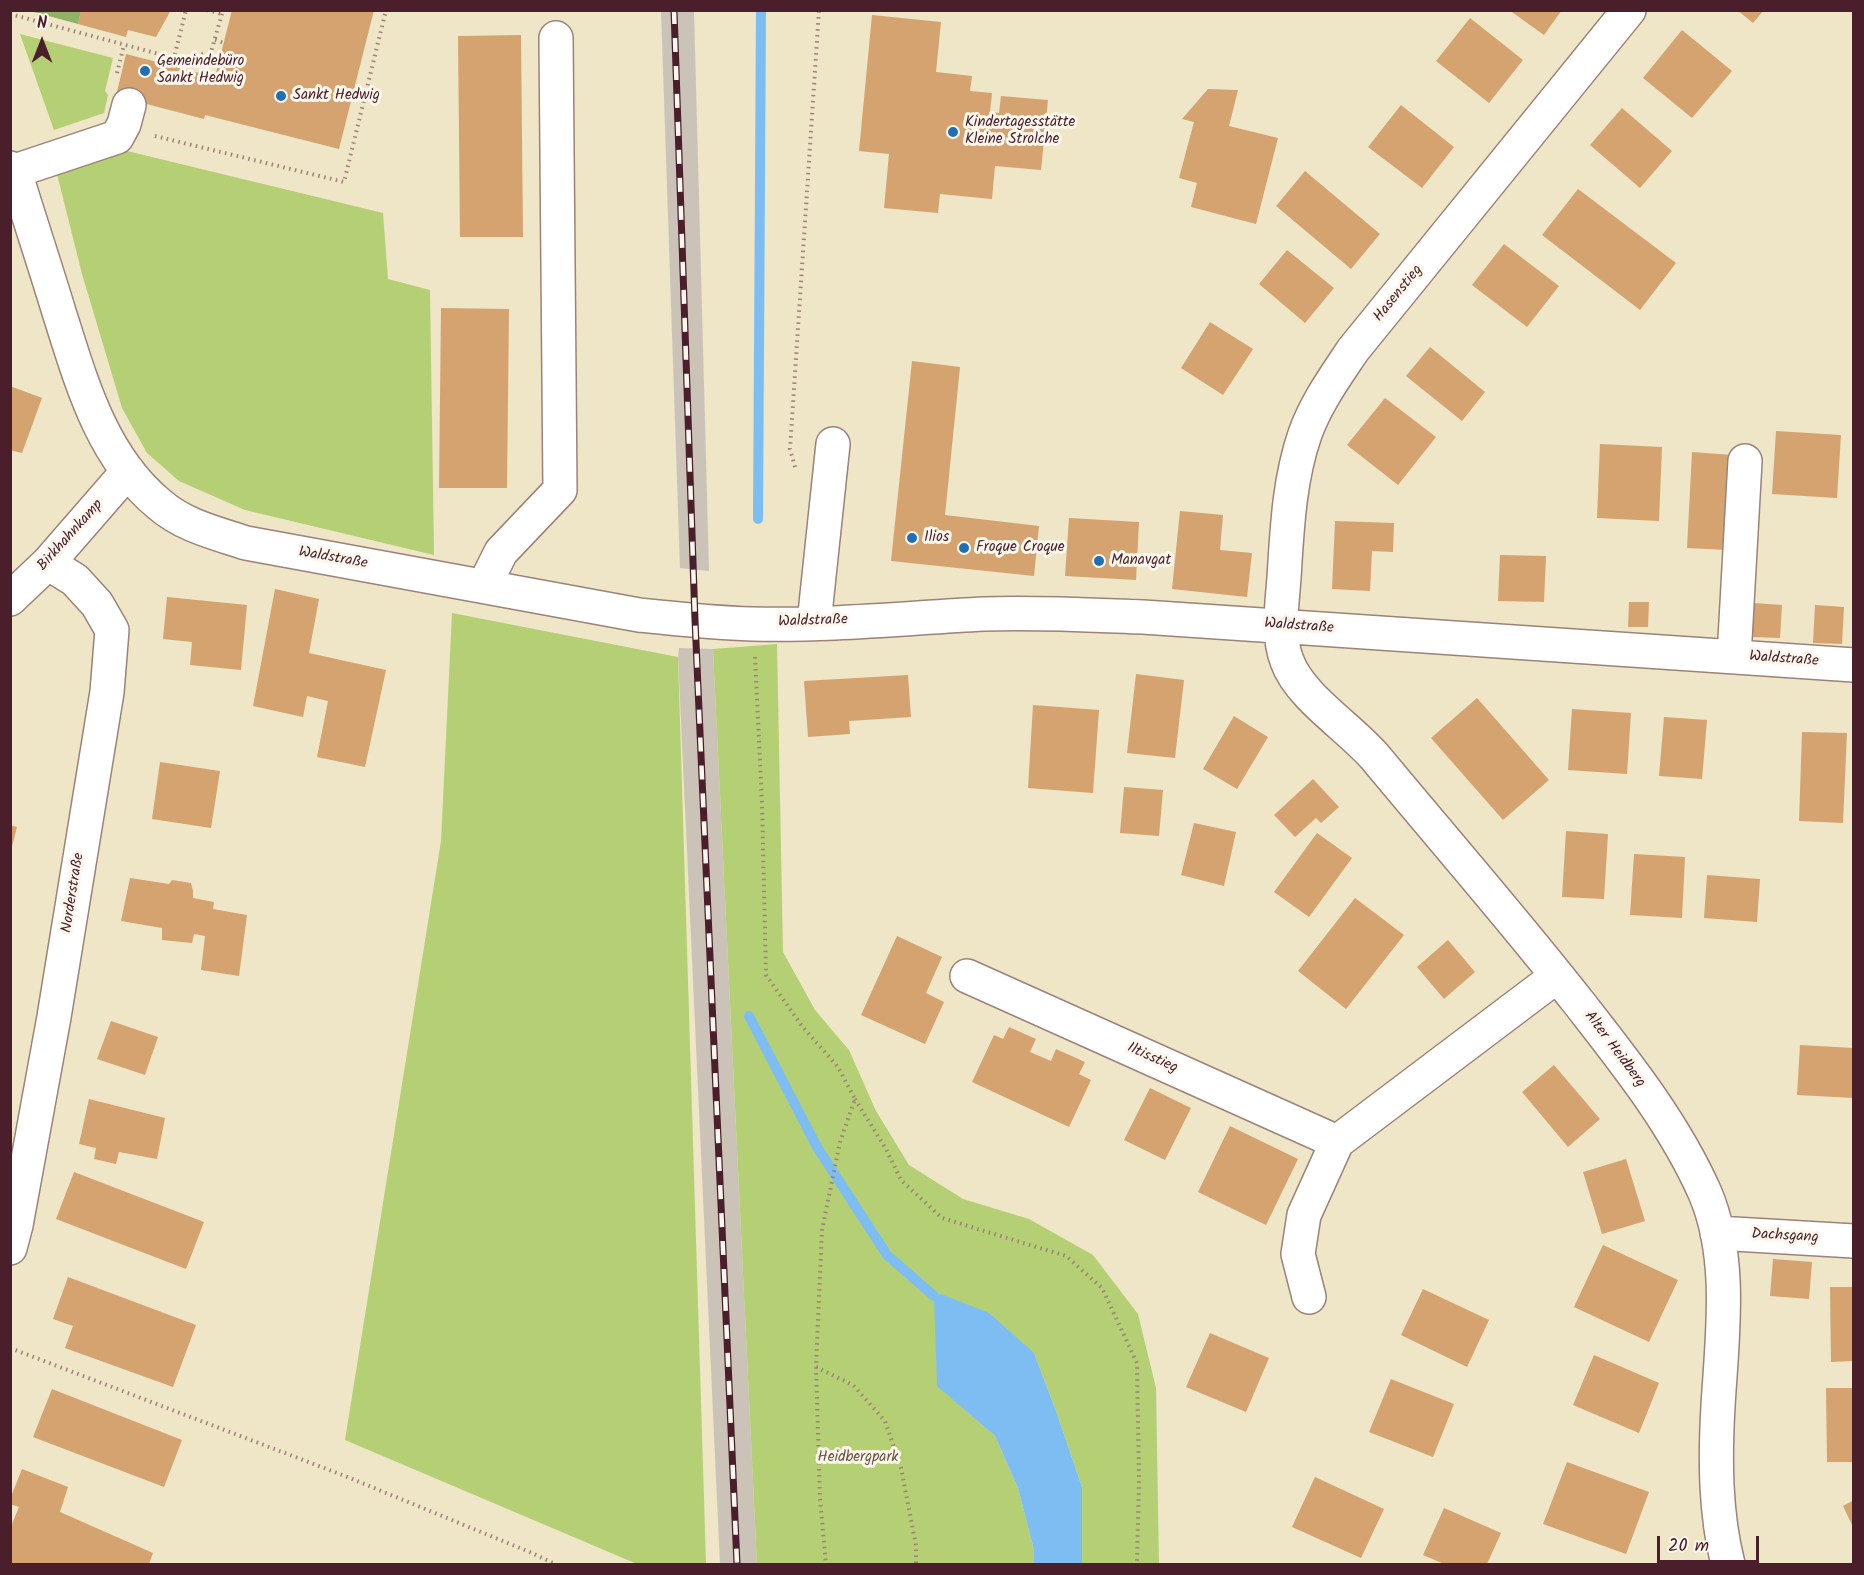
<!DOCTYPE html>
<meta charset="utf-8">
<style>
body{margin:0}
#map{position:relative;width:1864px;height:1575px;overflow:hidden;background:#efe5c7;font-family:Kalam,sans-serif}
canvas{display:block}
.frame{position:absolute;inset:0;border:12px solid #4a1f2b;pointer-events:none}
.north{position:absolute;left:12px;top:12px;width:60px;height:60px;-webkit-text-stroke:4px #fbf7ec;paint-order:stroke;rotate:0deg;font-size:16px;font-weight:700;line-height:24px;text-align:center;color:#4a1f2b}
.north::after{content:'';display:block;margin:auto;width:21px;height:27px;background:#4a1f2b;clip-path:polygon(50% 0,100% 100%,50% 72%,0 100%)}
.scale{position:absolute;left:1657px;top:1536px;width:102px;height:27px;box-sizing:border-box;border:3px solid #4a1f2b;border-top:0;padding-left:8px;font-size:18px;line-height:21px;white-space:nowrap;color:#4a1f2b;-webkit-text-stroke:4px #fbf7ec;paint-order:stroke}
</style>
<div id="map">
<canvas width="1864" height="1575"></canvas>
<div class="frame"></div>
<div class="north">N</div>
<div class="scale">20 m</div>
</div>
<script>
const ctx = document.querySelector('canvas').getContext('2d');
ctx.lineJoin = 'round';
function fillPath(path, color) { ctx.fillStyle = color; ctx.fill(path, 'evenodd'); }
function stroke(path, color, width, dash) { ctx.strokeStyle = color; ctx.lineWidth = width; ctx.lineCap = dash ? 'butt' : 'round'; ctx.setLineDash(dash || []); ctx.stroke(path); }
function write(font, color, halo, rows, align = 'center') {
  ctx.font = font + ' Kalam,sans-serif'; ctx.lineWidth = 6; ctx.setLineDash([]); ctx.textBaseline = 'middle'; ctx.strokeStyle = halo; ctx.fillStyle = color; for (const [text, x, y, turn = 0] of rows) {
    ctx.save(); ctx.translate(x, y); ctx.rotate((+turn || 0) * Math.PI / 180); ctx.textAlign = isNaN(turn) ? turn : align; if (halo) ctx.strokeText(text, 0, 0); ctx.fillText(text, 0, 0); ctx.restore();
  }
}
const industrial = new Path2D(`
 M661,11h33l15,560 -29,-3z
 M679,648l34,1 44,915h-37l-42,-907z`);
const green = new Path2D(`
 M20,34l93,24 -8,33 3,4 -4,18 -50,17z
 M123,150l260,63 5,66 42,11 4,265 -189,-45 -66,-29 -32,-28 -25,-45 -40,-134 -25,-100z
 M452,613l226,44 28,907h-69l-292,-124 96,-599z
 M777,644l6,308 32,58 34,40 27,61 33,54 54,34 66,20 64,36 45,59 18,74 3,176h-77v-77l-26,-76 -22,-58 -97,32 58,51 23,52 16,62v14h-277l-44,-915z`);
const forest = new Path2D(`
 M30,11h51l-3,13z`);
const water = new Path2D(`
 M941,1294l48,19 45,40 22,58 26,76v77h-48v-14l-16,-62 -23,-52 -58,-50 -3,-90z`);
const stream = new Path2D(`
 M758,519l3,-509
 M749,1016l68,131 70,108 47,41`);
const building = new Path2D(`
 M81,10h90l-15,27 -28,-7 -2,7 -48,-13z
 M232,10h142l-35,139 -134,-34 -1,4 -88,-23 10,-42 89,23z
 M1509,10h53l-18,25z
 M1737,10h27l-11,13z
 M872,15l69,7 -5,50 36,4 -2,15 22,2 -2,19 9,1 2,-17 47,4 -7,70 -46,-4 -3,33 -52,-5 -2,19 -54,-5 5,-54 -30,-3z
 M1470,18l53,42 -34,43 -53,-42z
 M1682,30l50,41 -40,47 -49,-40z
 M521,35l2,202h-63l-2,-201z
 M1208,89l30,1 -9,36 49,12 -22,86 -65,-17 6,-24 -18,-5 15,-56 -12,-3z
 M1401,105l53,42 -32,41 -54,-41z
 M1622,108l50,43 -32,37 -50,-43z
 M1305,171l75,63 -29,35 -75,-63z
 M1578,189l98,74 -36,47 -98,-75z
 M1504,244l55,42 -32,41 -55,-42z
 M1287,250l47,38 -29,35 -46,-39z
 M441,308l68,1 -2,179h-68z
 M1210,322l43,27 -30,46 -42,-27z
 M1430,347l55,45 -23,29 -56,-45z
 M912,361l48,6 -15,148 94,11 -5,50 -143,-15z
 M10,386l32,12 -20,55 -12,-3z
 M1385,398l51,39 -38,48 -51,-40z
 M1776,431l65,4 -4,63 -65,-4z
 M1600,444l62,3 -3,74 -62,-3z
 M1692,452l40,3 -5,95 -40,-2z
 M1180,511l43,4 -3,35 32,3 -5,44 -75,-8z
 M1069,518l70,4 -3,58 -71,-4z
 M1335,521l59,2 -1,29 -21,-1 -2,40 -38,-2z
 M1500,555l46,1 -2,46 -46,-1z
 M275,589l44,10 -10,54 77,17 -21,97 -48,-10 11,-56 -21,-5 -4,21 -50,-11z
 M167,597l80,8 -6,65 -51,-5 2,-23 -29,-3z
 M1629,602h20l-1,25h-20z
 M1754,603l28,2 -2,33 -28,-1z
 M1815,605l29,2 -2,37 -29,-1z
 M1136,674l48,6 -9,78 -48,-5z
 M908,675l3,42 -62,4 1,13 -42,3 -4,-56z
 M1477,698l72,82 -46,40 -72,-82z
 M1033,705l66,5 -6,83 -65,-5z
 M1572,709l59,4 -4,61 -59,-4z
 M1234,716l34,21 -31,52 -34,-20z
 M1664,717l43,3 -5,59 -43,-3z
 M1802,732l45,1 -4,90 -44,-2z
 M160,762l60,9 -9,57 -59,-9z
 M1313,779l26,28 -18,16 -5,-5 -21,19 -21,-22z
 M1124,787l39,3 -4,46 -39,-3z
 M1194,823l42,9 -12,54 -43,-11z
 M10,825l7,2 -6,23h-1z
 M1566,831l42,3 -4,65 -42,-2z
 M1317,833l35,25 -43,59 -35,-25z
 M1634,854l51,3 -3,61 -52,-3z
 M1707,875l53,4 -3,43 -53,-4z
 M130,878l39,6 3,-4 19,3 2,8v7l21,4 -1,7 34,6 -8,61 -38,-6 4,-34 -11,-2 -2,9 -30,-3v-12l-41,-7z
 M1355,898l49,37 -58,74 -48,-38z
 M897,936l45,21 -16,36 18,9 -19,42 -64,-29z
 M1448,940l27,32 -31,27 -27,-32z
 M111,1021l47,16 -13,38 -48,-16z
 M1009,1027l27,12 -6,13 21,9 5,-12 29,13 -6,12 12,6 -22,47 -97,-45 22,-47 9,4z
 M1800,1045l54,3v50l-57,-3z
 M1554,1065l46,54 -32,28 -46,-55z
 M1150,1088l41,20 -26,52 -41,-20z
 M89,1099l76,19 -8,41 -38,-7 -3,12 -22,-5 2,-11 -17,-4z
 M1230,1126l68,33 -32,66 -68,-33z
 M1626,1159l19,62 -43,13 -19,-62z
 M74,1172l130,50 -18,47 -130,-50z
 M1603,1245l75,35 -29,62 -75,-35z
 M1773,1259l39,3 -3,37 -39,-3z
 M68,1277l128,48 -23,62 -108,-39 8,-22 -20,-7z
 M1830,1287h24v74l-23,1z
 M1423,1289l66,31 -22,47 -66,-32z
 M1210,1333l59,25 -23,54 -60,-25z
 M1594,1355l65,28 -20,50 -66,-28z
 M1391,1379l63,25 -21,53 -64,-25z
 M1826,1388h28v74h-27z
 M52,1389l130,51 -18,47 -131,-50z
 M1567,1462l82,30 -23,62 -83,-30z
 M22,1469l46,18 -8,25 93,41 -4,11h-139v-35l9,-22 -9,-3v-5z
 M1315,1477l69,32 -23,49 -69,-31z
 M1854,1500v29l-11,-23z
 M1444,1508l57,25 -14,31h-43l-21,-9z`);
const path = new Path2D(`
 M207,10l15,4
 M10,14l164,44 7,1 30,-7 12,-42
 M215,40l9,3
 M172,66l14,-56
 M117,73l7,-28
 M155,136l189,46 42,-172
 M795,467l-5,-18 29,-439
 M755,657l7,146 4,172 36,51 36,41 17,32 -15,43 -18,88 -6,137 4,132 6,65
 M855,1099l31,50 15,31 41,38 124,38 36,32 35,75 2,117 -2,84
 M10,1348l335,128 187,77 23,11
 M816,1367l37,18 32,36 16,47 15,77v19`);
const minor = new Path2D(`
 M1629,10l-276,340c-18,27 -37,53 -48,84 -16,46 -18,96 -21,144 -2,27 -7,57 3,83 13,36 62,66 88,96 68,82 138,162 204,246 46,59 95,120 126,190 28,65 17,145 13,213 -3,53 -3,107 10,158
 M10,168l9,17c13,42 27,84 40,127 22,69 42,144 100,192 25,22 57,29 87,39l393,72c38,4 75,8 113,9 77,2 155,-6 232,-10 53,-2 106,1 159,3l711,48
 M12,172l105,-35 7,-13 5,-19
 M484,586l17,-34 59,-62 -4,-452
 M10,599l38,-36 80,-92
 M814,623l19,-179
 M1734,657l11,-196
 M967,976l370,166 220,-166
 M1717,1233l137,8
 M10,1248l6,-23 38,-208 53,-325 5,-62 -15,-26 -22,-24 -27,-17
 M1309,1297l-11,-43 6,-39 33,-73`);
const rail = new Path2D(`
 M674,10l21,610 42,944`);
const markers = [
 [145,71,6,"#1f6fb2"],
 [281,96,6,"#1f6fb2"],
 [953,132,6,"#1f6fb2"],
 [912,538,6,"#1f6fb2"],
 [964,548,6,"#1f6fb2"],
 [1099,561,6,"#1f6fb2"]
];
const poiNames = [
 ["Gemeindebüro",157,62],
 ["Sankt Hedwig",157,79],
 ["Sankt Hedwig",293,96],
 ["Kindertagesstätte",965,123],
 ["Kleine Strolche",965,140],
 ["Ilios",924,538],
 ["Froque Croque",976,548],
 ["Manavgat",1111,561]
];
const streetNames = [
 ["Hasenstieg",1399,294,-51],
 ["Birkhahnkamp",71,536,-48],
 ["Waldstraße",333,559,10],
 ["Waldstraße",813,622,-2],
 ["Waldstraße",1299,627,4],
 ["Waldstraße",1784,660,4],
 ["Norderstraße",74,893,-81],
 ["Alter Heidberg",1614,1050,53],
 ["Iltisstieg",1152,1059,24],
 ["Dachsgang",1785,1237,3]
];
const parkNames = [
 ["Heidbergpark",858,1458]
];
fillPath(industrial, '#cbc3b8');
fillPath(green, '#b5cf75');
fillPath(forest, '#90b266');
fillPath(water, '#7ebdf2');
stroke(stream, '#7ebdf2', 10);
fillPath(building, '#d4a36f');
stroke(minor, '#9c8279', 36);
stroke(path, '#9c8279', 4, [1.5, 4.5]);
stroke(minor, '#fff', 33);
stroke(rail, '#4a1f2b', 7);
stroke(rail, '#fbf7ec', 4.5, [14]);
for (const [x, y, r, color] of markers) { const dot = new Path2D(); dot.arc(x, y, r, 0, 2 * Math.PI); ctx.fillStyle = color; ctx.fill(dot); stroke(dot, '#fbf7ec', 2); }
write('15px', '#4a1f2b', '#fbf7ec', poiNames, 'left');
write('15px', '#4a1f2b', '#fbf7ec', streetNames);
write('15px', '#6a5441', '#fbf7ec', parkNames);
</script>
